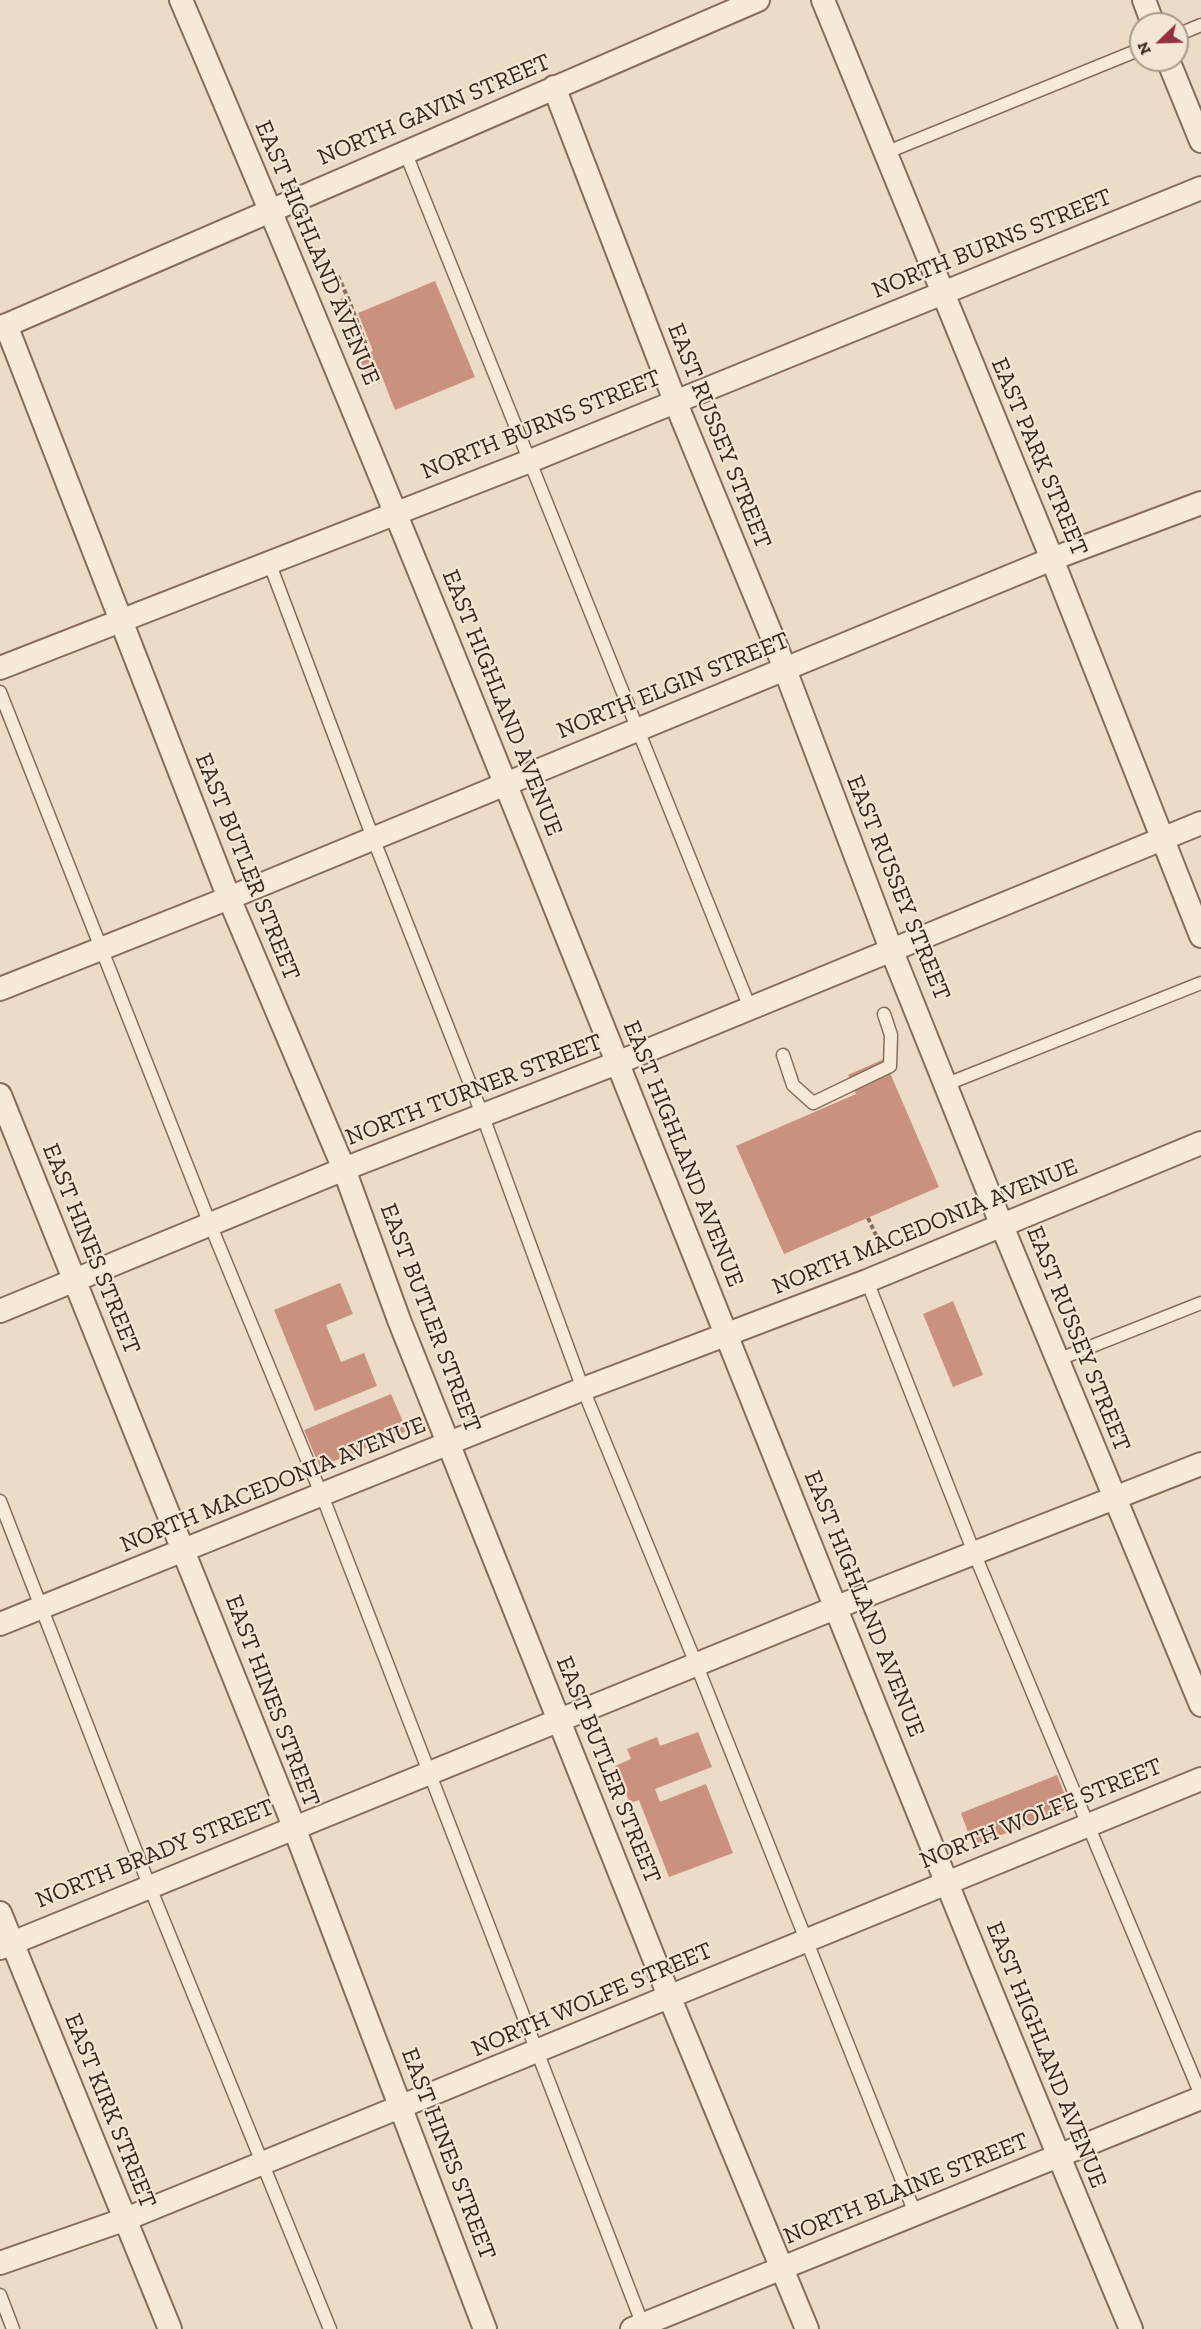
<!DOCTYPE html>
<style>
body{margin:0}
#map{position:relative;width:1201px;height:2329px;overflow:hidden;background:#ecdbc6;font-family:"Zilla Slab",serif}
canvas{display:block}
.north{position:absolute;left:1129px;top:12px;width:60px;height:60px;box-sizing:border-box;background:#f4e6d5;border:2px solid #a99a8d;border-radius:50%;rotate:247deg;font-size:16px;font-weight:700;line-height:24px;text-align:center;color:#382820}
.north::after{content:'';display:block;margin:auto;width:21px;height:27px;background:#932f3f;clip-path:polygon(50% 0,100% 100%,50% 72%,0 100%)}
</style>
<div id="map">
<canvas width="1201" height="2329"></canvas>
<div class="north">N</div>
</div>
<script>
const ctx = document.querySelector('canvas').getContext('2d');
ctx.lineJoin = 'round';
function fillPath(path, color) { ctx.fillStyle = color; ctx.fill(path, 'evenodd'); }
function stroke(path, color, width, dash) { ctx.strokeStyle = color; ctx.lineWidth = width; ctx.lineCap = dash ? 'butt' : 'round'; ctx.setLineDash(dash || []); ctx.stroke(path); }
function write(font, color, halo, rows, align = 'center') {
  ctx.font = font + ' "Zilla Slab",serif'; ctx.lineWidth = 4.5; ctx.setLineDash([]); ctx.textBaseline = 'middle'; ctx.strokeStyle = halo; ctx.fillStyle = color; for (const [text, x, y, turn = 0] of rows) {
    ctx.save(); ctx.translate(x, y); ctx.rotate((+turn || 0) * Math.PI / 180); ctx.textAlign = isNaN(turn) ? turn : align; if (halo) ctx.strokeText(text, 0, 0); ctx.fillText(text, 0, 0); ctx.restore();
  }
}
const building = new Path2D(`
 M435,281l40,96 -80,33 -16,-41 -13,5 -7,-17 14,-6 -15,-38z
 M884,1059l55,128 -155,67 -48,-108 120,-52 -8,-19z
 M340,1283l13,31 -27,11 15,37 23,-9 13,33 -62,25 -41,-101z
 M953,1301l30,74 -30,12 -30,-73z
 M391,1394l16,37 -87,36 -16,-37z
 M698,1732l14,35 -57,22 5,13 46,-18 27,69 -64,24 -30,-77 -9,3 -15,-37 16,-7 -4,-10 30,-12 3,9z
 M1057,1775l13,33 -97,38 -12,-33z`);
const path = new Path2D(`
 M338,276l10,22
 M334,304l14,-6 21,55
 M868,1218l13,28`);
const lane = new Path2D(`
 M1177,35l24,-10
 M885,153l256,-104
 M406,154l344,854
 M269,562l104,276 109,276 101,275 114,277 218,547
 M0,692l210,532 117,284 317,820
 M783,1055l10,30 20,18 77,-37 1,-31 -7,-21
 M947,1084l254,-101
 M867,1281l108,274 226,540
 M1057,1360l144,-57
 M0,1501l149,384 181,444
 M0,2295l13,34`);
const street = new Path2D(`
 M181,0c330,771 625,1556 950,2329
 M823,0l229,559 149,377
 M1144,0l9,24
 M1168,60l33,81
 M554,87l121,314 103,250 113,298 111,277 199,479
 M6,325l223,573 115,271 55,151 270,676 138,333
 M0,328l758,-328
 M0,668l530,-207 671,-273
 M0,989l229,-91 823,-339 149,-56
 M0,1095l287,714 198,520
 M0,1311l344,-142 273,-106 584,-240
 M0,1624l583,-235 284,-108 334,-138
 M0,1913l170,416
 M0,1948l857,-349 344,-135
 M0,2263l126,-44 1075,-440
 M632,2329l569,-231`);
const streetNames = [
 ["NORTH GAVIN STREET",434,110,-23],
 ["NORTH BURNS STREET",992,244,-22],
 ["EAST HIGHLAND AVENUE",317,253,67],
 ["NORTH BURNS STREET",541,425,-22],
 ["EAST RUSSEY STREET",719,436,68],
 ["EAST PARK STREET",1039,457,67],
 ["NORTH ELGIN STREET",673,686,-22],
 ["EAST HIGHLAND AVENUE",502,703,68],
 ["EAST BUTLER STREET",247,867,68],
 ["EAST RUSSEY STREET",898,888,68],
 ["NORTH TURNER STREET",474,1090,-21],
 ["EAST HIGHLAND AVENUE",683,1154,68],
 ["NORTH MACEDONIA AVENUE",925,1227,-22],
 ["EAST HINES STREET",91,1249,68],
 ["EAST BUTLER STREET",430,1318,69],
 ["EAST RUSSEY STREET",1078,1339,68],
 ["NORTH MACEDONIA AVENUE",273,1485,-22],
 ["EAST HIGHLAND AVENUE",864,1604,68],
 ["EAST HINES STREET",272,1701,69],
 ["EAST BUTLER STREET",608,1770,68],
 ["NORTH WOLFE STREET",1041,1814,-22],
 ["NORTH BRADY STREET",155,1854,-22],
 ["NORTH WOLFE STREET",592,2000,-23],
 ["EAST HIGHLAND AVENUE",1046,2055,68],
 ["EAST KIRK STREET",110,2111,68],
 ["EAST HINES STREET",448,2154,69],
 ["NORTH BLAINE STREET",906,2189,-22]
];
fillPath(building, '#c9917e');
stroke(lane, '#876c5c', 15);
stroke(street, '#876c5c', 26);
stroke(path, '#876c5c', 4, [4.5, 3]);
stroke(lane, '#f7ead9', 12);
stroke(street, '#f7ead9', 22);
write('24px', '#382820', '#f4e6d5', streetNames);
</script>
